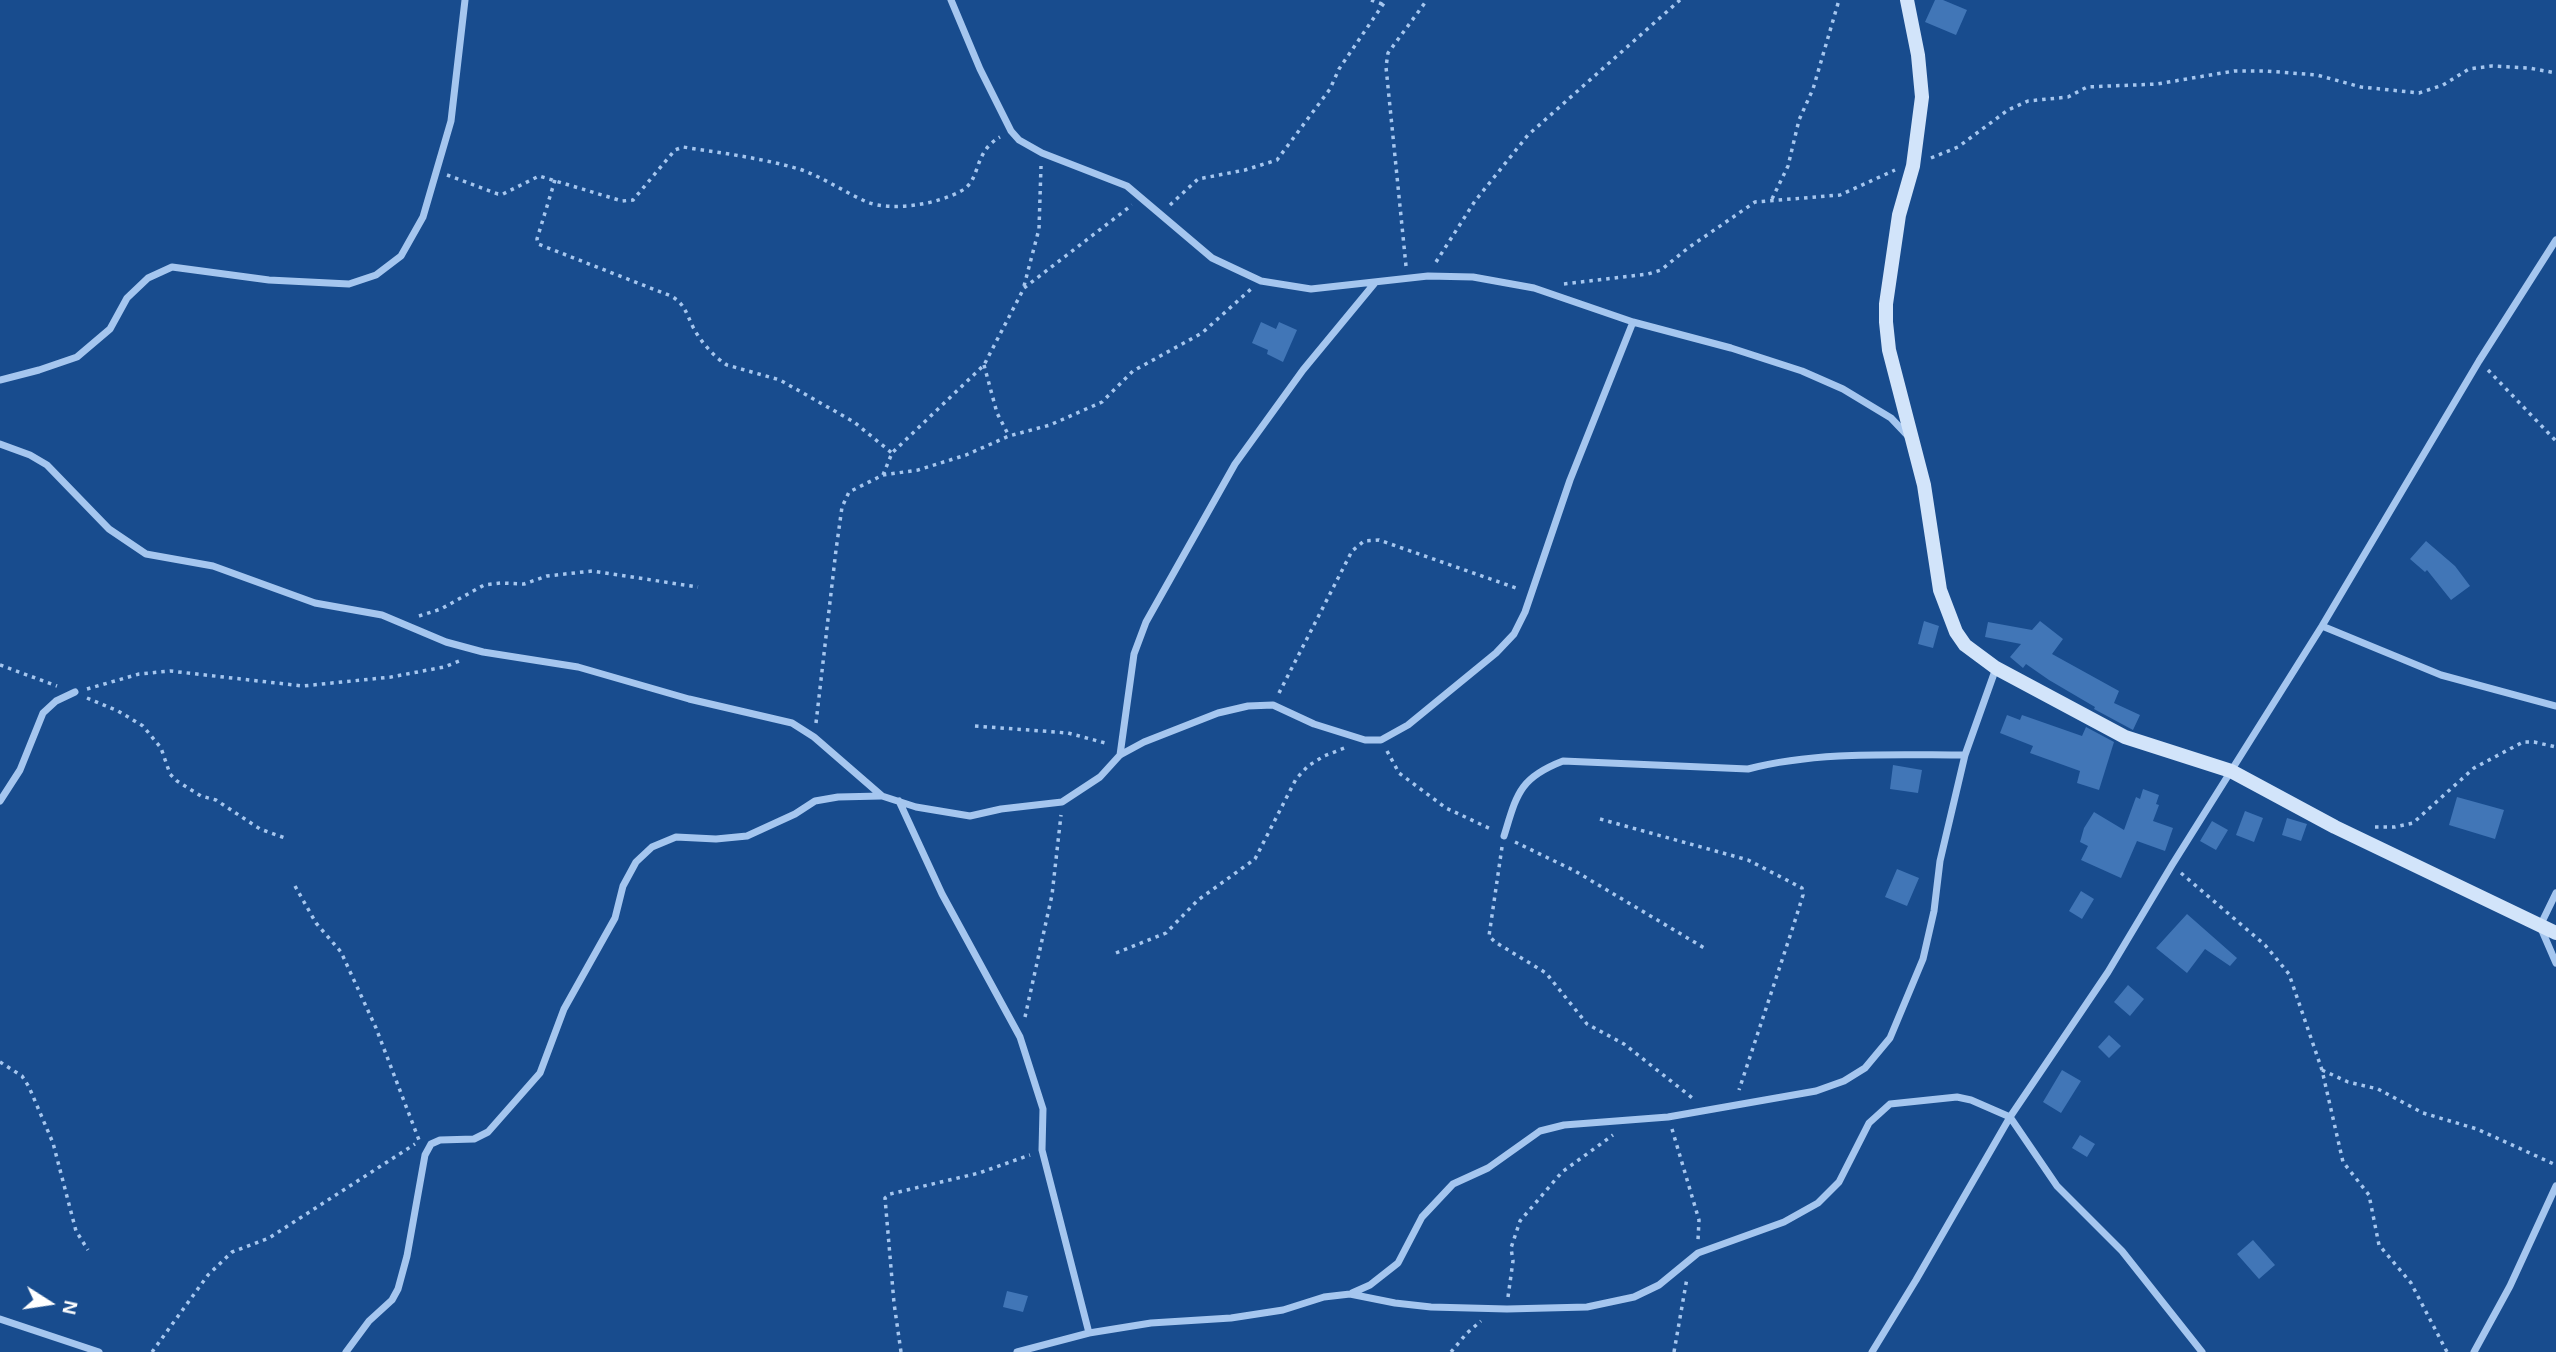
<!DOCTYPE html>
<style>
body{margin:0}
#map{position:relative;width:2556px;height:1352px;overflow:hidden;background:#184c8e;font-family:Helvetica,sans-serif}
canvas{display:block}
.north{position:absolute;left:14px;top:1268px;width:70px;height:70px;-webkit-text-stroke:5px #184c8e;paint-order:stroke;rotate:102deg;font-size:19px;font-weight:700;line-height:28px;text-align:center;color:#fff}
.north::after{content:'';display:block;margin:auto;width:24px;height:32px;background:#fff;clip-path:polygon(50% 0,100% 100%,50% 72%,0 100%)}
</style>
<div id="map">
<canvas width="2556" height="1352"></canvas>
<div class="north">N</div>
</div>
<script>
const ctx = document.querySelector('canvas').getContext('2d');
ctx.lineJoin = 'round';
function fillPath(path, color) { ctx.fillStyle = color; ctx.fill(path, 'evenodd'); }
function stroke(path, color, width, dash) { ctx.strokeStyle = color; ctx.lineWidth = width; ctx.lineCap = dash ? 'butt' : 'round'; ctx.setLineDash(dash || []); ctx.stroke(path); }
const building = new Path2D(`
 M1935,0h8l24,10 -11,25 -31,-13z
 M1261,322l15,7 3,-7 18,8 -14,32 -16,-8 1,-4 -16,-7z
 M2426,541l29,25 15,20 -19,14 -24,-30 -2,2 -15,-13z
 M1924,621l15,5 -6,22 -15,-4z
 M2040,621l23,18 -11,15 67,37 -5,12 26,12 -7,15 -39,-21 1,-2 -46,-27 -23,-16 -3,4 -13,-11 11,-13 -36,-7 3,-15 44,8z
 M2007,715l13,5 2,-5 60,21 4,-9 28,15 -15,48 -22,-7 3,-12 -50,-18 3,-7 -33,-13z
 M1893,765l29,5 -4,23 -28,-4z
 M2143,789l16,6 -3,9 3,1 -6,16 20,7 -8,23 -28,-10 -16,37 -40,-18 7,-14 -8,-4 4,-14 10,-16 30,18 12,-33 4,2z
 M2457,797l47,13 -9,29 -46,-14z
 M2245,811l18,7 -9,24 -18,-7z
 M2287,818l20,6 -6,17 -19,-6z
 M2212,821l16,9 -12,20 -16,-9z
 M1897,869l22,9 -12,28 -22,-9z
 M2081,891l13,8 -12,20 -13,-8z
 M2187,914l50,44 -7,8 -25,-17 -18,24 -31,-25z
 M2128,985l16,14 -14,17 -16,-14z
 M2109,1035l12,11 -12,12 -11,-11z
 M2062,1070l19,11 -20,32 -18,-11z
 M2080,1135l15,9 -8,13 -15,-9z
 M2253,1240l22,25 -16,14 -22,-25z
 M1007,1291l21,5 -5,16 -20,-5z`);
const path = new Path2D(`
 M1371,0l11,4
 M1931,158l27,-11 50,-37 20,-9 40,-4 19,-10 70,-3 77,-13h32l51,4 44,12 58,6 24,-8 26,-16 23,-3 37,2 27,5
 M447,175l51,19h5l36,-18 83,25 11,-1 42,-50 8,-3c39,6 78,11 116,22 24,8 45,23 68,33 26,10 70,2 94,-11 21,-11 11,-38 39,-54
 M555,180l-18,59 1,5 133,52c14,8 15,17 22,31 7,14 21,30 34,38l53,15 74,42 38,31
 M1772,199l16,-33 11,-46 14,-31 26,-89
 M1170,205l28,-26 47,-9 32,-10 53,-71 9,-20 47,-69
 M1436,262l39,-61 53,-66 152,-135
 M1406,266l-20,-199 2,-14 39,-53
 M1564,284l84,-10 13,-4 27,-22 67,-46 85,-7 55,-25
 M1024,286l15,-57 2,-63
 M984,365l13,48 12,23
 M2488,370l68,71
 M883,475l9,-22 92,-88 40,-77 108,-83
 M419,616l22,-7 43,-24 17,-2 23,1 23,-8 45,-5 106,16
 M0,665l57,21
 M87,689l52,-15 31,-3 133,15 88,-9 53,-10 18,-7
 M1279,693l73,-142 12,-10 15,-1 140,49
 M87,698l31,13 25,15 18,22 9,26 7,7 24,15 15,4 44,29 25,9
 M816,723l20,-173 6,-43 7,-15 34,-17 35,-5 48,-15 43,-19 41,-11 52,-23 31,-31 69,-38 49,-44
 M975,726l93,7 41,11
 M1387,751l12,22 47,35 47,22
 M1600,819l148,41 54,28 1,7 -10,32 -54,163
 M2375,827h20l18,-4 61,-55 49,-26h11l22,5
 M1515,842l60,29 131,78
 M1502,847l-13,89 6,6 51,31 41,51 37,20 71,56
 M2181,873l84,72 24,29 33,96 21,92 26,33 10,50 32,38 36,69
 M295,886l21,37 25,29 35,76 43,112
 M1116,953l50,-20 32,-33 57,-41 41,-80 12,-13 16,-10 23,-9
 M1025,1017l27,-122 9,-80
 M0,1062l22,14 7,11 24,56 23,88 12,19
 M2322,1070l26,12 30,7 45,24 54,16 79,36
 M1672,1129l27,91 -1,20
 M1508,1297l5,-36 -2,-13 9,-27 42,-49 51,-37
 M152,1352l56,-77 24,-23 37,-14 146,-94
 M901,1352l-7,-49 -9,-105 5,-4 89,-21 51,-18
 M1451,1352l16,-19 14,-12
 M1674,1352l13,-74`);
const street = new Path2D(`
 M951,0l29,69 31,62 8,9 23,13 85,33 85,72 49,23 50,8 117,-13 45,1 61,11 99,34 98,26 71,23 41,18 48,29 18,19
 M0,380l39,-10 38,-13 33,-28 17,-31 21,-20 24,-11 97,13 80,4 27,-9 25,-19 22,-39 28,-96 14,-121
 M0,444l30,11 17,10 62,64 37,25 67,12 102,37 67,12 64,27 37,10 95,15 111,32 103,24 22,14 68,59 34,11 54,9 31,-7 61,-7 38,-25 20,-22 24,-13 74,-29 30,-7 25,-1 41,19 51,16h16l27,-15 88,-72 18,-19 11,-22 45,-132 63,-158
 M2322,626l119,49 115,31
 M1120,755l14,-101 12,-32 89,-158 68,-94 71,-86
 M0,801l20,-31 23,-57 13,-12 19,-9
 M899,801l43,93 78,143 23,72 -1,41 47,183
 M1504,836c13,-42 15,-58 59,-75l185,8c69,-18 146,-14 217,-14
 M2556,893l-16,33 16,37
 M1352,1293l18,-8 28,-22 24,-46 31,-33 35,-16 52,-37 24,-6 104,-8 148,-26 28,-10 21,-13 25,-30 33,-79 11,-48 6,-50 25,-106 31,-87
 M0,1319l99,33
 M346,1352l23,-31 23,-21 6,-11 9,-33 18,-101 6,-11 9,-4 34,-1 14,-7 52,-59 24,-64 51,-91 8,-32 13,-24 16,-15 24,-10 40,2 31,-3 48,-22 20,-13 23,-4 43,-1
 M1017,1352l72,-19 62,-10 80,-5 52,-8 41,-13 26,-3 45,9 36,4 76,2 80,-2 47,-10 25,-12 39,-32 86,-31 34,-19 21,-21 30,-59 21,-19 67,-7 14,3 39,17 47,69 65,65 80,101
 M1872,1352l44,-72 94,-163 98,-145 64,-107 150,-239 157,-265 77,-121
 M2474,1352l36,-66 46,-100`);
const secondary = new Path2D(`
 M1907,0l11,55 4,42 -9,69 -14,49 -13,89v18l3,28 35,135 16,105 16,42 9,13 31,23 129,69 106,34 104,56 221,106`);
fillPath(building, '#4176b7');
stroke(path, '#a5c6ef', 3.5, [3.5, 5]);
stroke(street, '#a5c6ef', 7);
stroke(secondary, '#d2e4fa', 14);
</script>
